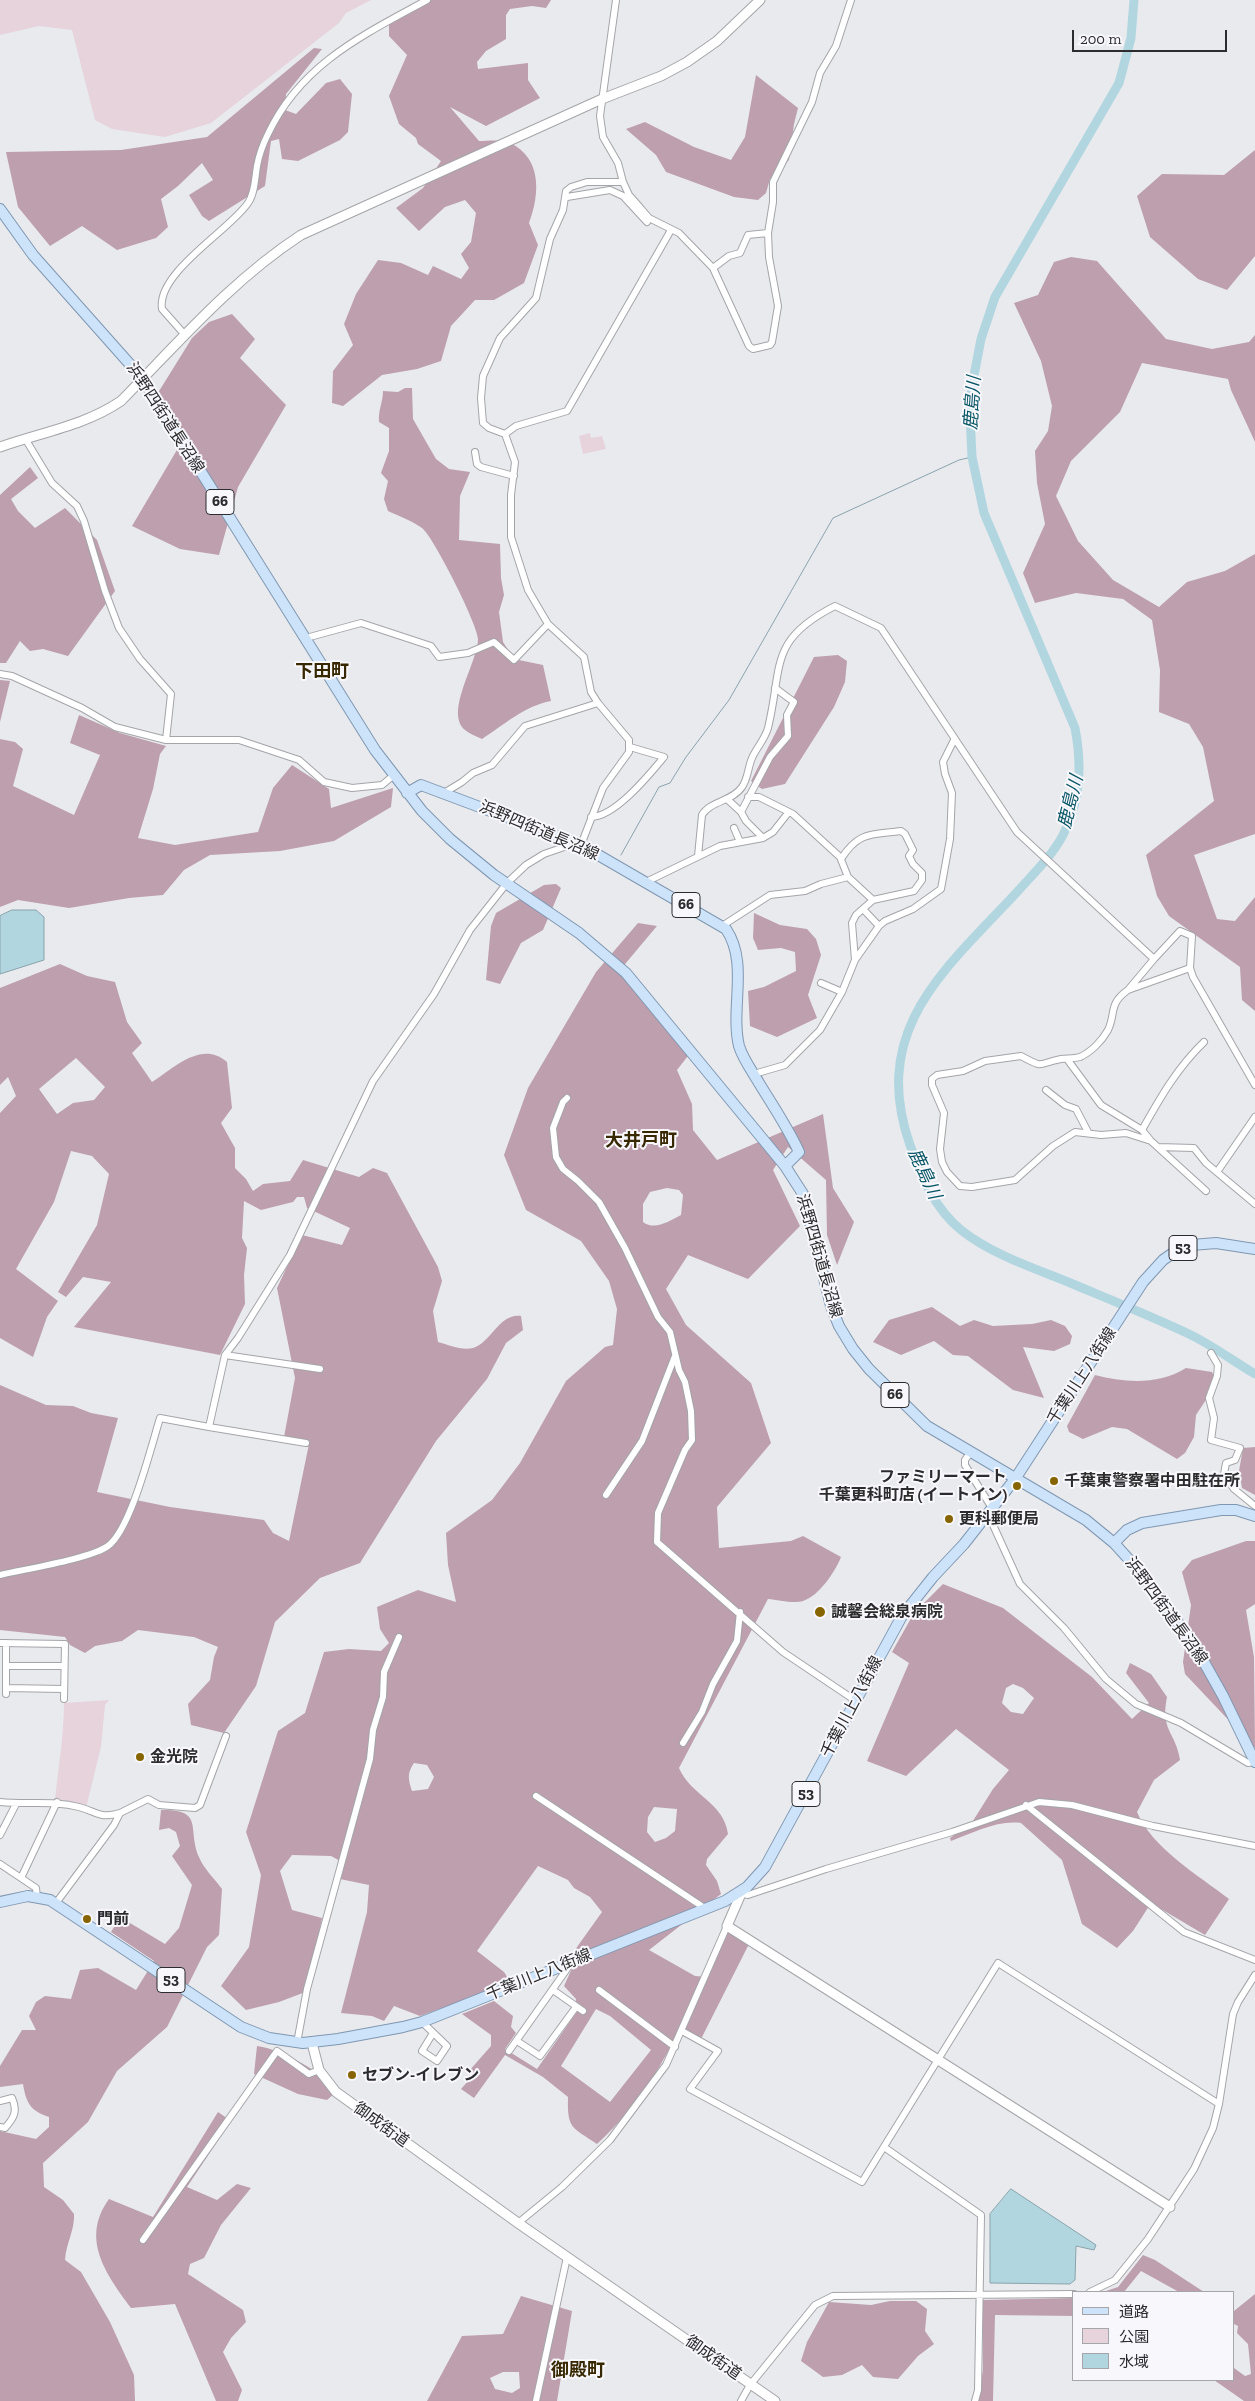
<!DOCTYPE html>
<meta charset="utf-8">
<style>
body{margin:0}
#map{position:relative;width:1255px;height:2401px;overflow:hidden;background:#e9eaee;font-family:"Zilla Slab","Noto Sans JP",serif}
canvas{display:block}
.legend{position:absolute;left:1072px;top:2291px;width:162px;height:90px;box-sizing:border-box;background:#f7f7fc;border:1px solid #a6a6aa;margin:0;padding:6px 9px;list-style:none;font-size:15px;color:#2c2c2e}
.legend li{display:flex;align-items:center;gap:10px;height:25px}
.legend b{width:25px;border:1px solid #a6a6aa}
.scale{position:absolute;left:1072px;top:30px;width:155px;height:22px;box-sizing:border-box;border:2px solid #2c2c2e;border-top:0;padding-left:6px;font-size:15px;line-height:18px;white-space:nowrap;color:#2c2c2e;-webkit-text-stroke:4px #f7f7fc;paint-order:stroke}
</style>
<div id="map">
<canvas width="1255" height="2401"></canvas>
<ul class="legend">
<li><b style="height:6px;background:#cde3fa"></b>道路</li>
<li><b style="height:14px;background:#e6d3dc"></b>公園</li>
<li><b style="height:14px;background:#b1d6e0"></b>水域</li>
</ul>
<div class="scale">200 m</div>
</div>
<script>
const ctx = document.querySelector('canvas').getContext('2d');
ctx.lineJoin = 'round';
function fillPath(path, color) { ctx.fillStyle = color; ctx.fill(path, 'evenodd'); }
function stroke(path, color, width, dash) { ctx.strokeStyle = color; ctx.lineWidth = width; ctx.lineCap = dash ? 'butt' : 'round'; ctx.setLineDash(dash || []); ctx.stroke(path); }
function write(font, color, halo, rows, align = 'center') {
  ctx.font = font + ' "Zilla Slab","Noto Sans JP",serif'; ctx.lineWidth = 4; ctx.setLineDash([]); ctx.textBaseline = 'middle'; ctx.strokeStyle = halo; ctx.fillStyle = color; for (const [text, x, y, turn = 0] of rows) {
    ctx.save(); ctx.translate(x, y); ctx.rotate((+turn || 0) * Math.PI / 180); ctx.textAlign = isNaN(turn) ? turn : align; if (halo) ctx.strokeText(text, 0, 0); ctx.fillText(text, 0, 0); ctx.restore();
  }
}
const green = new Path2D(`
 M0,0h371l-25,13 -7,10 -128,100 -46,14 -53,-8 -17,-9 -23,-90 -33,-4 -39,9z
 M590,433l1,5 11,-2 4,13 -23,5 -4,-18z
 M109,1700l-4,5 -4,42 -15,61 -31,-7c3,-33 9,-65 9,-98z`);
const forest = new Path2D(`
 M422,0h129l-5,8 -14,-2 -22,3 -4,6v24l-20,12 -9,11 1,7 50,-6v17l12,18 -54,28 -36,-19 29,34c9,0 23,-2 31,2 32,15 30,51 19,80l9,22 -14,38 -30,17h-19l-24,26 -10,35 -24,8 -35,6 -39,31 -11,-3 1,-32 20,-26 -9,-21 12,-30 22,-34 23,3 27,12 5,-9 28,13 8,-11 -8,-14 10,-12 5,-29 -11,-13 -20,7 -26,24 -23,-23 27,-20 18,-27 -23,-17 -2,-6 -17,-14 -10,-28 18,-41 -18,-19v-17z
 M314,48l8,1 -36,45 -1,16 11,4 30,-31 14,-4 12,15 -4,38 -8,8 -42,21 -16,-2 -3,-20 -8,2 -6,45 -56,35 -7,-5 -13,-21 24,-15 -11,-17 -24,23 -17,13 7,28 -12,11 -39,12 -35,-24 -32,20 -32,-39 -12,-55 115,-2 86,-13z
 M756,75l42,33 -4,16 -5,36 -19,19 -4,14 -8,7 -24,-3 -68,-25 -10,-17 -30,-26 19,-7 49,25 37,13 14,-23z
 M1255,150v106l-28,34 -29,-11 -48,-42 -13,-41 25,-22 62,1z
 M1071,257l26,4 69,78 46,10 37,-7 6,-7v107l-24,-52 -3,-11 -86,-16 -22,49 -49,49 -15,35 22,45 35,39 46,27 28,-25 38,-11 30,-17v280l-61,21 23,64 18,2 20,-24v114l-13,-11 -2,-33 -71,-51 -12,-20 -11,-41 68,-54 -11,-54 -14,-23 -30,-12 1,-42 -8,-50 -29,-21 -47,-6 -41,10 -12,-30 22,-49 -8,-41 -2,-32 13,-20 4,-25 -11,-45 -27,-58 24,-8 16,-33z
 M232,314l23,25 -15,19 46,47 -48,82 -19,68 -39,-6 -48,-23 52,-88 -6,-15 -22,-27 36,-58 17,-16z
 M405,388h7l1,31 23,40 13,10 21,3 -10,24 -1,44 41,4 1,34 3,17 -5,17 4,30 11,17 29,6 8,36c-27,5 -47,24 -69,38 -6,-3 -12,-5 -17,-9 -21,-18 13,-68 13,-91 0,-14 -45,-103 -56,-111 -10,-7 -23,-12 -34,-17l-4,-12 4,-18 -7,-8 8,-22v-23l-10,-6c-1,-12 4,-20 4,-31l15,1z
 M30,467l8,11 -27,21 7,12 17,17 30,-20 32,32 18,51 -47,65 -25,-7 -13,2 -10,-10 -14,22h-6v-168z
 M838,655l9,6 -2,21 -11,25 -49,77 -23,5 -11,-8 63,-124z
 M0,680l10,1 -10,41z
 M79,715l41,18 46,13 -6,8 -7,35 -15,49 37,7 83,-13 15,-44 19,-23 37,24 2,19 62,-20 -2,19 -57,34 -54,10 -70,4 -26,15 -21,25 -34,3 -60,10 -51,-8 -18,7v-168l15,3 8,7 -10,37 61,29 26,-60 -30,-12z
 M556,884l5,4 -18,42 -22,13 -21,41 -14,-4 5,-54 5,-13 48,-28z
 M754,913l26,12 27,4 9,10 5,16 -13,40 9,23 -40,19 -27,-11 -2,-35 16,-4 32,-16 -1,-19 -14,-4 -23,2 -5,-12z
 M638,923l19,3 -37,44 29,39 42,43 -14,18 15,34 1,26 24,30 106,-46 10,74 21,34 -17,43 -10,-30 -1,-55 -38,-33 -15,23 27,56 -52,53 -60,-24 -22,34 20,36 65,58 20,60 -54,64 2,41 72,-7 12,-5 38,21c-6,15 -22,39 -38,44 -9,3 -25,-1 -35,-2l-89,169c12,28 45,34 49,66l-21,25 -1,6 11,16 4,13 -72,56 46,26 13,1 21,-47 20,14 -48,95 -15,-9c-15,11 -21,29 -31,44 -17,26 -35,49 -58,70 -25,-17 -30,-15 -29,-47l-25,-20 -38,-22 -31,43 -13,-9 8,-9v-9l22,-25v-11l-29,-21 32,-13 19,15 -2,11 5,6 -11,16 32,20 39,-56v-14l-12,-13 9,-20 -1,-12 30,-42 -12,-15 -16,-9 -6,-8 -30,-14 -61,85 27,21 7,11 -91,33 -26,-10 -10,15 -12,-5 -31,-3 26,-101 2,-27 -29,-6 4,-16 -13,-7 -39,-1 -12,16 12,39 30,8 -14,73 -29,11 -33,8 -25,-24 28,-39 12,-72 -15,-43 32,-101 27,-18 19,-61 25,-3 32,2 8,-8 -9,-14 -3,-22 41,-17 38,12 -8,-37 -2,-32 46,-33 28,-37 46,-82 39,-34 8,-2 4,-36 -8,-28 -28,-40 -55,-31 -22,-55 24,-67 68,-116zM667,1188l12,2 4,5 -2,20c-12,6 -26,16 -38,7v-18l7,-12zM414,1763l13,2 7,12 -6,12 -16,2c-4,-12 -5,-18 2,-28zM654,1807l23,2 -2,22 -9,7 -11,4 -8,-10 1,-15zM596,2009l14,7 41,34 -41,52 -49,-36z
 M60,964l27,12 28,6 12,40 15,21 -10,10 20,29c23,-15 50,-42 75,-20l5,46 -11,15 14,25v20l11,11 7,12 10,-7 27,-3 13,-21 56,17 14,-9 14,5 51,94 4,14 -9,30 5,31c11,3 24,9 35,6 19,-6 26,-35 48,-32l2,14 -17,13 -19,36 -51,62 -76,122 -40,15 -45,44 -19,64 -32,47 -33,-8 -3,-21 22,-24 4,-23 4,-10 -24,-10 -56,-7 -16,11 -27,5 -10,7 -15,-8 -5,-8 -65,-7v-245l46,20 27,1 18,7 27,5 -21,74 73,15 94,13 9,13 16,8 20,-97 -25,-7 11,-59 -18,-90 25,-53 40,10 8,-17 -43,-20 -3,-11h-7l-4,5 -32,8 -17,-9 -2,37 5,10 -3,27 1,29 -25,51 -146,-28 37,-45 -28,-5 -17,20 -8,-5 39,-67 12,-51 -17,-18 -21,-5 -17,51 -38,67 42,32 -11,16 -14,40 -33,-19v-225l16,-17 -8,-19 -8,8v-97zM76,1058l29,29 -11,13 -21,3 -16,11 -18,-25z
 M932,1307l28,19 14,-6 19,6 39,-2 19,-4 14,6 7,10 -2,8 -16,7 -31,-4 21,51 -31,-8 -45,-34 -15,-1 -19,-14 -33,14 -28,-13 16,-22z
 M1186,1368l26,4 5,11 -21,32 -2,22 -9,16 -8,6 -50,-30 -15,-2 -29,12 -14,-7 -2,-6 28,-51c30,8 64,10 91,-7z
 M1255,1447v48l-13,-7 -3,-17 4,-23z
 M1246,1541h9v63l-9,6 8,47 1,91 -70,-74 -2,-12 8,-57 -9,-33 10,-12z
 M943,1584l60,24 89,69 40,42 17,-16 -23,-30 4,-10 21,11 16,23c-7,34 9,35 13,63l-26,20 -17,32c15,36 61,63 92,87l-24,36 -54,-32 -18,28 -16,17 -35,-24 -20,-64 -41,-37c-24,-3 -48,10 -70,18l-1,-3 21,-14 22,-35 16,-19 -53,-41 -50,47 -39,-15 42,-98 -17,-11 22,-39zM1013,1684l10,4 11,10 -11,16 -12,-2 -9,-9 4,-15z
 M161,1810c44,-1 26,19 38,47 4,11 16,22 23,32l-3,46 -12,12 -40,80 -50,44 -29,51 -45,41 1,24 19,13 11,14c1,16 -8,29 -9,46l16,12 29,50 24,53 1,26h-135v-270l36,8 13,-12v-10c-19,-6 -23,-15 -26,-33l-23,3v-21l22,-36h14l-7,-14 7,-14 9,-6 26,3 9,-29 18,-2 38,22 18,-29 -43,-29 9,-15 45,27 14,-16 13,-43 -20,-29 8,-10 -4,-14 -7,-4 -10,2z
 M257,2046c30,5 51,21 76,37l2,10 -8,7 -29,-6 -44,-20z
 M218,2112l13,9 -44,66 30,13 20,-16 14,4 -30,37 -17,33 -14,6 -2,10 55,36 3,12 -15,16 -8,14 19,38 -4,11h-22l-41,-97 -44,4c-25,-34 -51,-69 -22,-109l44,18z
 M1143,2255l12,5 49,32h-25l-38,-21 -17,21h-21l15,-5z
 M1255,2294v107h-11l-30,-21h20v-12l11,8 6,-2 -3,-30 -11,-11 1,-7 -4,-2v-13z
 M521,2296l51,15 -15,90h-130l35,-65 41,-2zM503,2372h16l1,16 -8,5 -17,-4 -5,-11z
 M1074,2298v18l-79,-1 -2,86h-15l5,-31v-70z
 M890,2301h26l11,8 -2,22 9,13 -16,12 -20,23 -25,-2 -11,-12 -20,10 -19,2 -22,-16 6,-19 22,-40 42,3z`);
const water = new Path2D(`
 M12,910h24l8,7v43l-44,14v-58z
 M1011,2189l85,56 -2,5 -18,-4 -1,34 -5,4 -80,-1v-69z`);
const stream = new Path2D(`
 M621,855l38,-68 11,-4 16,-26 43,-57 104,-182 126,-58 13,-3`);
const river = new Path2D(`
 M1134,0l-3,38 -12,45 -124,214 -14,42 -9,47 -2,28 2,43 12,56 91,215c7,37 6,72 -12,107 -11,21 -29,38 -45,56 -72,78 -149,137 -108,254 12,32 24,63 51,85 34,27 80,40 119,57 36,15 73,30 109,47 23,11 44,27 66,40`);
const street = new Path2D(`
 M616,0l-16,116 3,21 15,26 5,19 6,13 8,9 12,14 30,15 34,35 36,78 4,3 17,-4 2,-3 6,-36 -9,-49 -1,-24 5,-31v-20l39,-80 8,-29 16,-27 15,-46
 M567,197l43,-7 13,6 24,26
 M713,268l16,-12 11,-3 8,-18 20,-2
 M185,335l-23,-26c-6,-36 68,-79 86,-106 7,-10 7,-25 9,-37 2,-11 6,-22 11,-32 33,-70 95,-99 159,-134
 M505,434l11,-8 51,-15 104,-181
 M26,440l26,43 25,23 7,15 21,70 14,37 21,31 31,35 -5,46
 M475,452l2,12 4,3 33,9
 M306,638l55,-15 70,23 8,11 29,-4 26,-11 20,18 34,-36
 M0,674l12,2 70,32 33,19 51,13h73l60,20 25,22 28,6 30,-3 12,-10
 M444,793l18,-11 11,-9 19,-8 33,-39 73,-23
 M748,797h11l34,17 47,43 8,20 25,23
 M727,799l14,13
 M591,817c24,0 58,-42 73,-60l-34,-10
 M734,828l6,14
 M763,838l-17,-17 -5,-9 29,-55 18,-21 -1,-21 7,-13 -19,-14
 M581,845l22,-57 26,-36v-12l-31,-37 -7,-11 -7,-35 -36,-33 -20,-34 -17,-53v-42l4,-33 -10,-28 -16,-6 -6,-5 -2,-25 2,-22 17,-38 36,-40 14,-59 13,-29 3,-19 5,-4 16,-5h36
 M698,856l4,-41c8,-14 31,-14 40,-28 6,-8 6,-20 10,-29 5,-11 13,-19 16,-30 15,-62 0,-88 67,-122l46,22 136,204 137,127 -26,31
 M841,859c18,-28 30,-24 60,-28l4,3 8,16 -4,6 4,8 9,9v7l-8,11 -41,9 -17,15 -4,8 3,37
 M646,882l74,-36 43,-8 10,-6 15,-19
 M863,909l16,17
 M722,926l48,-31 35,-4 16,-7 27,-7
 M1154,959l26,-28 12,5 -2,32 3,9 62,108
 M821,983l21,9
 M1067,1059l34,46 41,25 9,11 55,50
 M754,1074l31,-9 35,-35 22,-38 13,-32 24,-34 6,-5 28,-12 28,-20 9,-50 2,-46 -7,-19 -2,-12 11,-22
 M1046,1090l19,15 11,4 12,23
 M567,1098l-4,4 -10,26 3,29 7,12 15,12 21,21 26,46 33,69 12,15 9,38 6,12 6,29 1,29 -7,10 -27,63 -1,29 126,110 73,49
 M1142,1130c18,-32 35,-62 62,-88
 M1151,1141l-25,-8 -25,2 -26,-3 -22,14 -38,34 -43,7 -12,-1 -13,-14 -5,-10 -2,-13 4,-36 -12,-28v-6l5,-4 26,-4 22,-10 36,-5c24,13 15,8 40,3 6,-1 12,0 19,-2 11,-5 22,-16 28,-27 8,-16 0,-26 20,-40l62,-22
 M1158,1147l36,1 12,15 49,41
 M1217,1172l38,-55
 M1211,1353l7,12 -1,11 -8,22 5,20 -3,22 29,8 -5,12 -9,3 -2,11 10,15 21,17
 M225,1355l95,14
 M209,1427l97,16
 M970,1453l-5,7v5l27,43
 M606,1495l36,-54 33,-85
 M988,1514l32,70 44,44 42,51 30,25 45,19 67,40 7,-1
 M0,1575c25,-6 90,-16 108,-29 23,-17 43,-99 52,-128l49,9 16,-72 13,-17 52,-83 83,-174 61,-87 36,-64 37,-47 19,-18 18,-11 23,-8 4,-4
 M0,1643l65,1 -1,55
 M6,1643v51
 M6,1666h58
 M6,1688l58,1
 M683,1743l19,-31 11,-28 24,-43 3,-29
 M536,1796l170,113
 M0,1802c27,3 53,-2 79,5 19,5 20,12 41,6
 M1026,1805l158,127 71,28
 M0,1835l16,-31
 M0,1864l36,24 1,9
 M21,1878l36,-76
 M739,1893l9,2 78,-26 126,-37 87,-30 33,3 81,21 102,20
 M56,1903l58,-78 6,-12 28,-14 11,6 36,3 5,-3 26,-69
 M553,1990l30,21
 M599,1990l76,57
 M422,2022l25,24 -10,15 -15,-10 11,-18
 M682,2031l36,20 -28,38 172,93 136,-219 221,141
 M517,2041l23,15 36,-49
 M297,2043l10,-54 63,-230 3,-29 10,-33 1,-25 15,-35
 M509,2051l58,-82 1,-5
 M0,2101l12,-3c6,13 2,20 -7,30l-5,-1
 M884,2147l97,68 -3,175 -3,11
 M518,2223l44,-36 48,-47 56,-75 61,-139
 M143,2240l134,-189 32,23 10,-4
 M1090,2292l25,-12 33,-41 46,-70 19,-41 6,-24 14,-90 5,-12 17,-27
 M536,2401l31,-144
 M741,2401l9,-16 65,-80 18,-9 241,-2`);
const secondary = new Path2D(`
 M0,447c42,-15 84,-21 121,-46 57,-58 111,-121 180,-166l301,-136 59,-23 26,-14 30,-21 43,-41
 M739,1893l1,3 -13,30 443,281
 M312,2043l7,27 17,22 182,131 257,178`);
const primary = new Path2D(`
 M0,209l33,46 110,124 232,371 47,61 28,28 44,36 85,58 47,40 159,193 18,28 28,112 8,20 14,23 16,20 58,57 159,94 28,23 30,33 51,70 28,50 32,66
 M407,793l14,-8 160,60 145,84c23,34 4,79 13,117 4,13 13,25 20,37 14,23 29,45 40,69l-14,14
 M1114,1543l13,-13 15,-7 79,-13h15l19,6
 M0,1902l28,-6 22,4 191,127 28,11 34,5 35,-4 65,-12 19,-5 303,-121 22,-14 18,-20 137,-251 31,-39 31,-33 51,-65 128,-197 20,-22 10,-7 19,-8 24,-2 39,6`);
const markers = [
 [1054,1481,5,"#866500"],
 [1017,1486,5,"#866500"],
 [949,1519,5,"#866500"],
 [820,1612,6,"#866500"],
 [140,1757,5,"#866500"],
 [87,1919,5,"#866500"],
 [352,2075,5,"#866500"]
];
const shields = [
 [220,502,28],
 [686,905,28],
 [1183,1248,28],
 [895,1395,28],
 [806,1794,28],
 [171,1980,28]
];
const shieldNames = [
 ["66",220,502],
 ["66",686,905],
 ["53",1183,1248],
 ["66",895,1395],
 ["53",806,1794],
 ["53",171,1980]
];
const streetNames = [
 ["浜野四街道長沼線",165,418,57],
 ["浜野四街道長沼線",539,831,23],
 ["浜野四街道長沼線",819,1256,74],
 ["千葉川上八街線",1082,1376,-57],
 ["浜野四街道長沼線",1166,1611,54],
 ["千葉川上八街線",852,1707,-62],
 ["千葉川上八街線",539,1975,-22],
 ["御成街道",381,2125,36],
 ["御成街道",713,2358,35]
];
const poiNames = [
 ["ファミリーマート",1007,1477,"right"],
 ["千葉更科町店 (イートイン)",1007,1495,"right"],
 ["千葉東警察署中田駐在所",1064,1481],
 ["更科郵便局",959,1519],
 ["誠馨会総泉病院",831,1612],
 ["金光院",150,1757],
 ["門前",97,1919],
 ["セブン-イレブン",362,2075]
];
const waterNames = [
 ["鹿島川",973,403,-86],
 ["鹿島川",1071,802,-76],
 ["鹿島川",924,1174,65]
];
const neighbourhoodNames = [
 ["下田町",322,672],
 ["大井戸町",641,1141],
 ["御殿町",578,2371]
];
fillPath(green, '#e6d3dc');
fillPath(forest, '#bd9fad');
fillPath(water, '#b1d6e0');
stroke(water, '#89a3ab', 1);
stroke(stream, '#89a3ab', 1);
stroke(river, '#b1d6e0', 9);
stroke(street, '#a4a5a9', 8);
stroke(secondary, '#a4a5a9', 11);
stroke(primary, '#7f97b1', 12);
stroke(street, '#fff', 6);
stroke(secondary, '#fff', 9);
stroke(primary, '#cde3fa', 10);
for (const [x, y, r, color] of markers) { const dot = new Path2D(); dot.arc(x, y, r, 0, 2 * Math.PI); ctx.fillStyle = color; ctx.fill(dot); stroke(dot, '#f7f7fc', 2); }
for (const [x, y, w] of shields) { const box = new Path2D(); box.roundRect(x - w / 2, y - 12.5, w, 25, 4); ctx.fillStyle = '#f7f7fc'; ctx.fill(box); stroke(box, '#2c2c2e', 1); }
write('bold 15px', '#2c2c2e', null, shieldNames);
write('16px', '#2c2c2e', '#f7f7fc', streetNames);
write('bold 16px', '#2c2c2e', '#f7f7fc', poiNames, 'left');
write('italic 18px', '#095665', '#f7f7fc', waterNames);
write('bold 18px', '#382800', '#f7f7fc', neighbourhoodNames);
</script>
